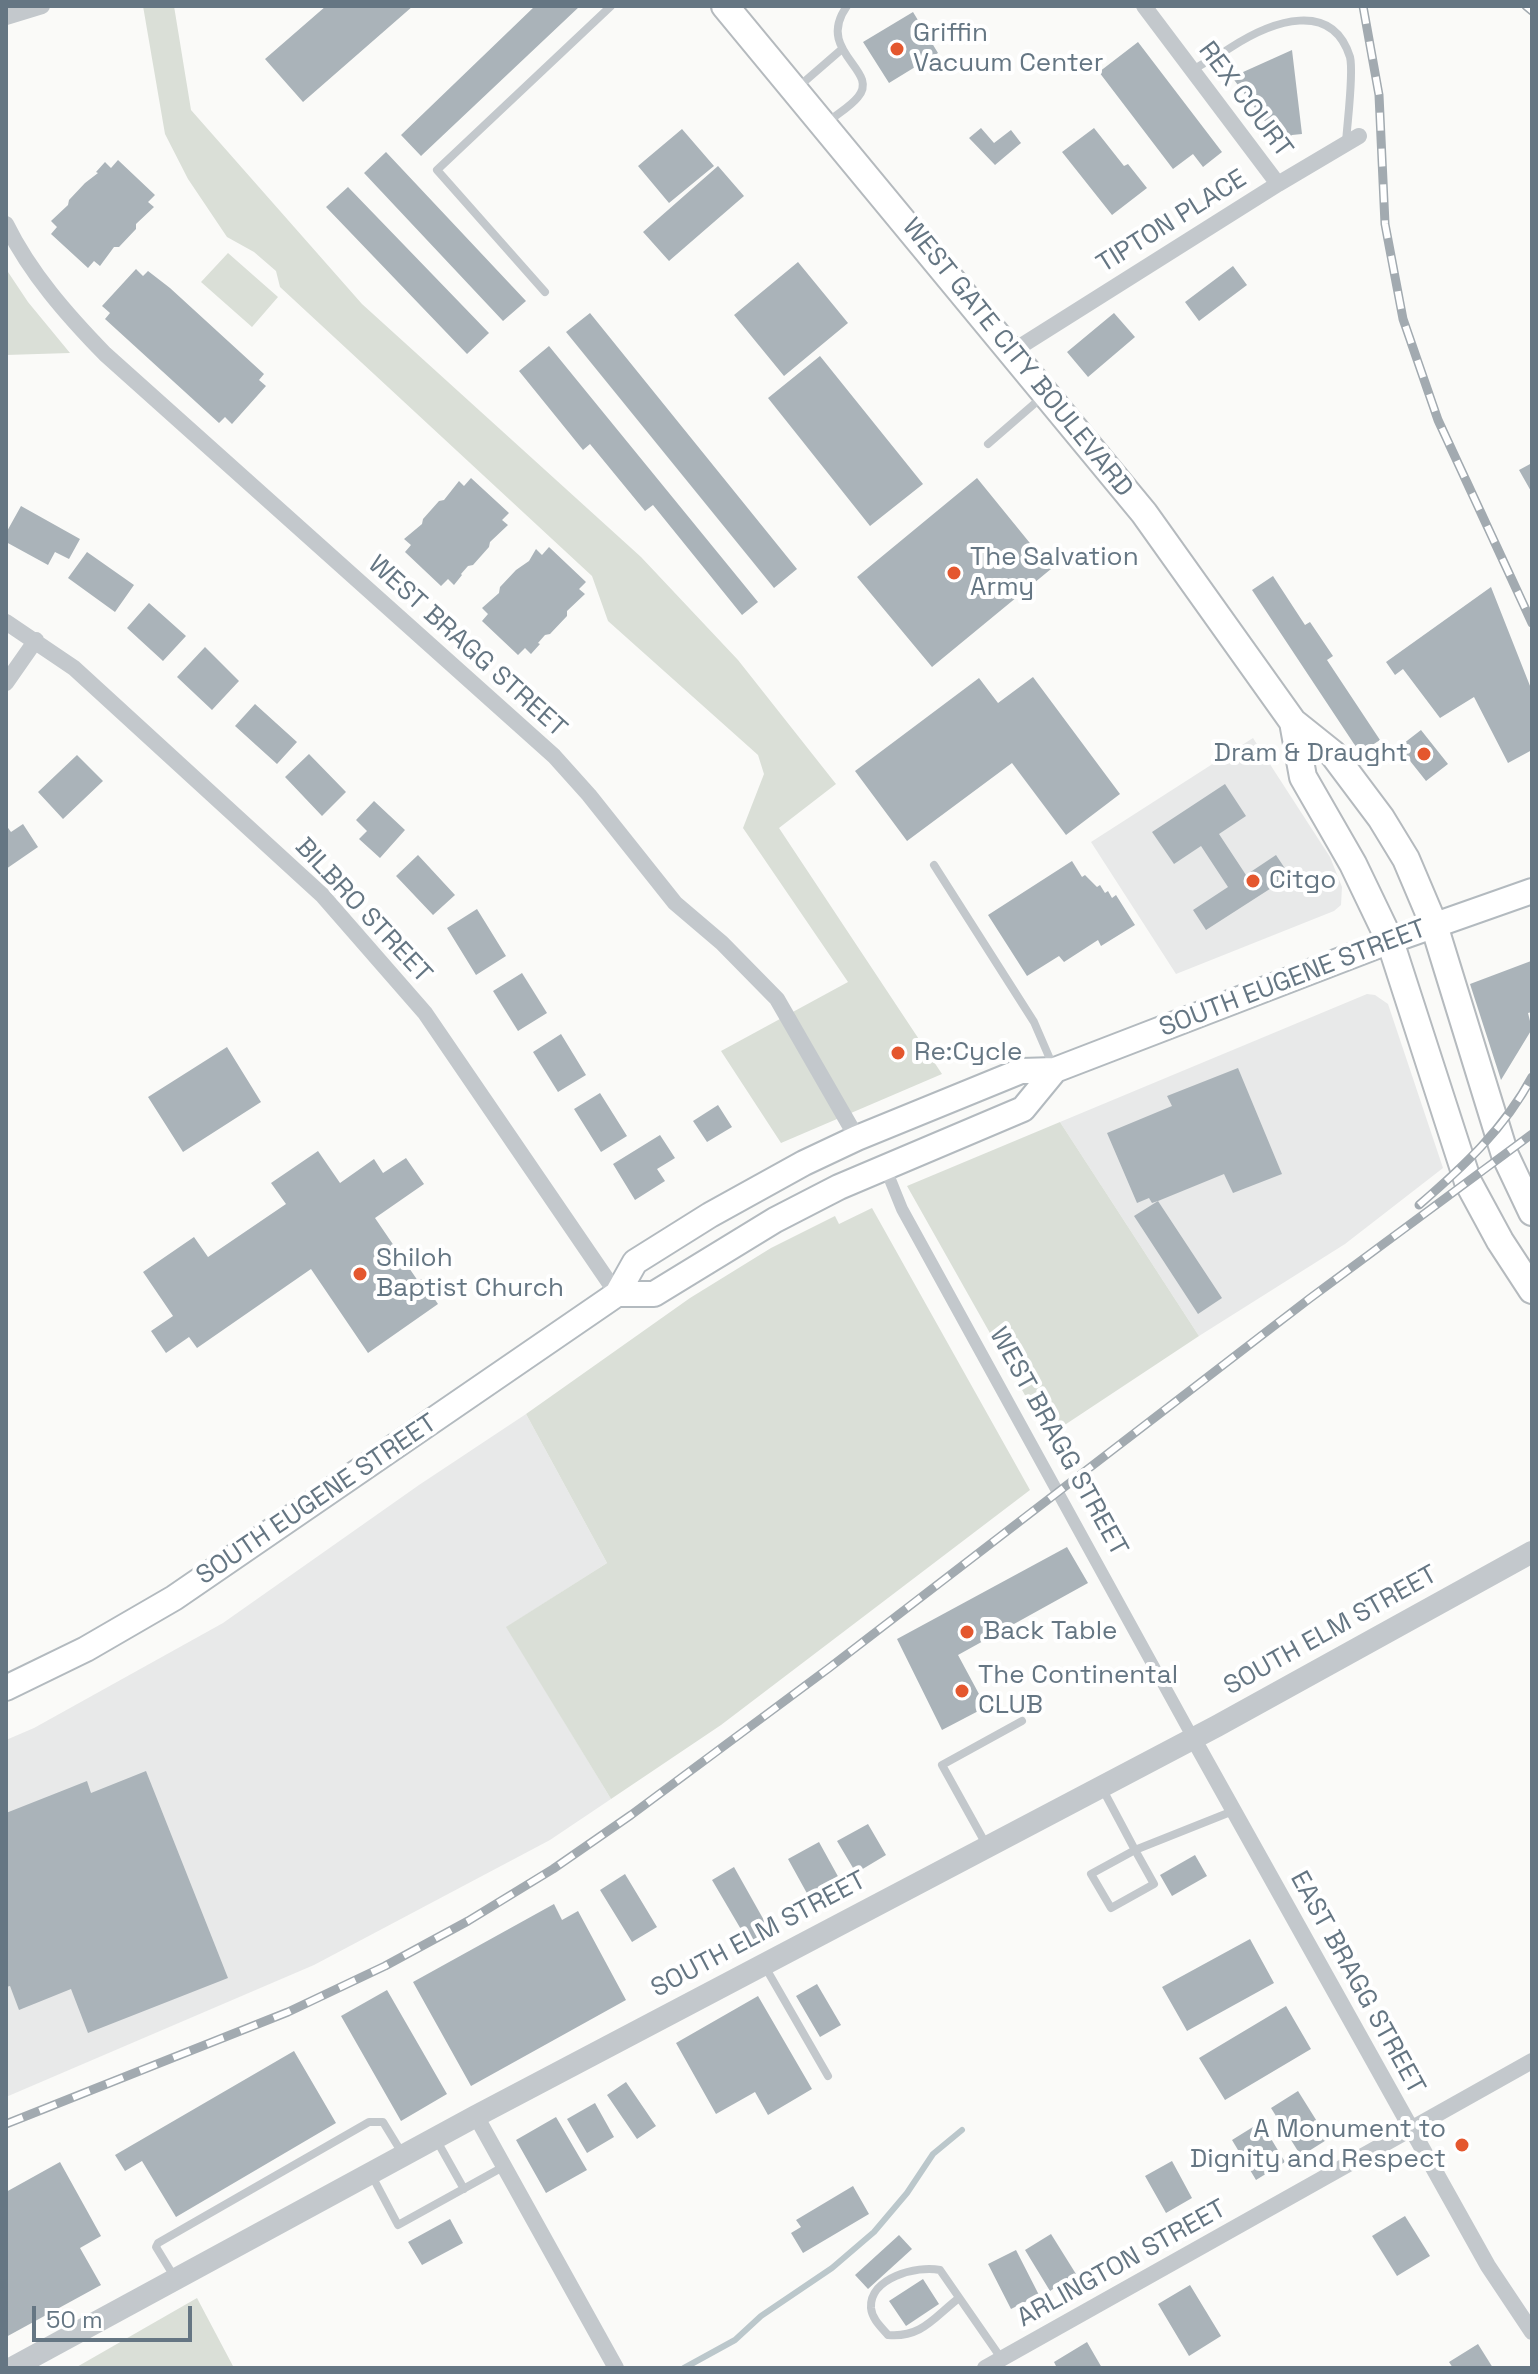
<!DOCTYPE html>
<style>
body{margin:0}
#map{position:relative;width:1538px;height:2374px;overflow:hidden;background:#fafaf8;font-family:"Space Grotesk",sans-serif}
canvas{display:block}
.frame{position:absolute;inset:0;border:8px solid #657683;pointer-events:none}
.scale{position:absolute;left:32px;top:2306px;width:160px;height:36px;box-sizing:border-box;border:4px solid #657683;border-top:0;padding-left:10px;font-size:24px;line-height:28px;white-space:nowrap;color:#657683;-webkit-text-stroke:6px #fff;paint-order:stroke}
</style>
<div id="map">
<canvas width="1538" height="2374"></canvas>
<div class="frame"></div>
<div class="scale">50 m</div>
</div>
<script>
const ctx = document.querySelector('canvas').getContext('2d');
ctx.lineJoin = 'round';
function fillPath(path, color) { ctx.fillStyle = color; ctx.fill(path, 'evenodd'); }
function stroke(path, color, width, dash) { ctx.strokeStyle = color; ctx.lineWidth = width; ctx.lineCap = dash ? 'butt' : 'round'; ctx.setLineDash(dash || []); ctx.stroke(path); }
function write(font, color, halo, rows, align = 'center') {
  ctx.font = font + ' "Space Grotesk",sans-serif'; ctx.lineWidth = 8; ctx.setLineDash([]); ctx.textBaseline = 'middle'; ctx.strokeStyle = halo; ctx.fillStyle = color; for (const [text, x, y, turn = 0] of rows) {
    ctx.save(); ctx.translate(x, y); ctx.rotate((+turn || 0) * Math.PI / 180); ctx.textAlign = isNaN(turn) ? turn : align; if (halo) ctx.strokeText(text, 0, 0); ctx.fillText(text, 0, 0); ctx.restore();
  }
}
const built = new Path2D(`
 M1253,738l77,119 12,30 -1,18 -7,6 -158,63 -85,-132z
 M1367,994l8,1 13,9 55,164 -98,76 -146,92 -139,-214z
 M526,1414l81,149 -100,64 104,172 -61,41 -236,125 -308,132v-357l28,-12 189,-105 196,-138z`);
const green = new Path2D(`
 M143,6h31l17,104 171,194 279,253 97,103 98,124 -57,44 163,246 -161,69 -60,-92 127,-69 -105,-154 21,-54 -6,-19 -150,-134 -16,-45 -312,-289 -4,-16 -22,-19 -27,-15 -39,-58 -23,-45z
 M228,253l50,44 -26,30 -51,-45z
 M6,269l22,33 42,51 -64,2z
 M1060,1122l139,214 -151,100 -141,-250z
 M872,1208l158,282 -309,235 -110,74 -105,-172 101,-64 -81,-149 164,-116 81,-50 64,-32 4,8z
 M197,2298l37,70h-159z`);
const stream = new Path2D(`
 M684,2368l51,-28 26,-24 71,-48 42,-36 33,-39 26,-39 29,-24`);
const building = new Path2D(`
 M326,6h87l-110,96 -38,-43z
 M535,6h45l-159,150 -20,-21z
 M913,12l25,41 -49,30 -26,-41z
 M1138,42l84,110 -19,15 -10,-13 -20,15 -74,-97z
 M1292,50l10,84 -10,1 -11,8 -49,-66z
 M981,128l13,15 17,-13 10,13 -26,22 -26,-27z
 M1094,128l30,38 4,-2 19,24 -35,27 -50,-63z
 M682,129l32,37 -45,37 -31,-37z
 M386,152l140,149 -23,20 -139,-148z
 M118,160l37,35 -7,7 6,5 -18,17v5l-17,18h-5l-14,19 -6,-5 -6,7 -37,-34 6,-7 -6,-6 17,-16 1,-5 16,-17 13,-10 -2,-1 9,-10 6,6z
 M718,166l26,30 -75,65 -26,-29z
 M348,187l141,146 -22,21 -141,-147z
 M798,262l50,61 -64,53 -50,-61z
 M1233,266l14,19 -48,36 -14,-19z
 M136,269l7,7 5,-5 22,17 94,86 -5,6 7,6 -34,38 -7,-7 -6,6 -114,-104 5,-6 -8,-7z
 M590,313l207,256 -23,19 -208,-256z
 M1114,313l21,24 -47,40 -21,-25z
 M549,346l209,256 -16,13 -89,-110 -8,6 -55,-67 -7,6 -64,-79z
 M820,356l103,128 -53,42 -102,-128z
 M1532,463v30l-13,-23z
 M471,478l38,35 -7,7 6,5 -18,17 -1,5 -16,18 -5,1 -7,8 1,1 -8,10 -6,-6 -7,7 -36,-34 6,-7 -7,-6 18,-15 1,-5 16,-18 5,-1 15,-19 5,5z
 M977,478l74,91 -119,98 -75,-90z
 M21,506l59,33 -11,20 -14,-7 -7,13 -42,-23v-9z
 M549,547l37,35 -7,7 6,5 -18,17v5l-17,18 -5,1 -7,8 2,1 -9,10 -6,-6 -7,7 -36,-34 6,-7 -6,-6 17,-15 1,-6 16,-17 13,-9 7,-12 6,6z
 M87,552l47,33 -19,27 -47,-34z
 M1273,576l32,49 5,-3 23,34 -6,4 53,80 -20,13 -108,-163z
 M1491,587l41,104v59l-24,13 -34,-66 -34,21 -37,-49 -8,6 -9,-13z
 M149,603l37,33 -23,25 -36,-33z
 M205,647l34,34 -27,29 -35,-33z
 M1033,677l87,117 -54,41 -54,-72 -105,78 -52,-70 124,-93 19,25z
 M255,704l42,38 -20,22 -42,-38z
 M1421,730l27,34 -22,17 -27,-34z
 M309,754l37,38 -24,24 -37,-39z
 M77,755l26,26 -40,38 -25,-27z
 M1225,784l21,32 -27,18 27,41 30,-20 14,21 -84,54 -13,-20 35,-23 -27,-41 -27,18 -22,-32z
 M374,801l31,29 -25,28 -21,-19 8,-8 -11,-11z
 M23,824l15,23 -32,22v-44l5,7z
 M418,855l37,40 -22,20 -37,-39z
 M1072,861l10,16 3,-2 12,12 3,-2 5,8 3,-2 4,7 4,-3 19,30 -34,21 -3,-6 -34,22 -5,-6 -32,20 -39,-61z
 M477,909l29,47 -30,19 -29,-47z
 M1531,961l1,51 -4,1 4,16 -31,51 -31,-96z
 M522,973l25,40 -29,18 -25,-40z
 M561,1034l25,41 -28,17 -25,-40z
 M227,1047l34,55 -78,50 -35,-55z
 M1238,1068l44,106 -49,19 -9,-19 -66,27 64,97 -24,16 -64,-98 24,-15 -6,2 -3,-5 -12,5 -30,-70 65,-27 -5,-10z
 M600,1093l27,43 -26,16 -27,-43z
 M718,1105l14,22 -25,15 -14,-21z
 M660,1135l15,23 -18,11 8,12 -30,19 -22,-36z
 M318,1151l22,32 34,-24 9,14 23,-15 18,26 -49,34 43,63 3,-2 17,25 -70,49 -57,-84 -114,79 -8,-11 -23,16 -15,-22 22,-15 -30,-44 51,-35 14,20 78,-53 -15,-21z
 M1067,1547l21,36 -130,72 28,52 -44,23 -45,-91z
 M146,1771l82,207 -140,55 -17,-44 -52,21 -9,-24 -4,1v-174l81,-32 4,12z
 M868,1824l18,31 -30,18 -19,-32z
 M819,1842l21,38 -31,17 -21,-38z
 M1195,1855l12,21 -35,20 -12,-21z
 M734,1867l36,64 -21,12 -37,-63z
 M625,1874l32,53 -25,15 -32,-52z
 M554,1904l8,16 16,-9 48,89 -155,86 -58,-104z
 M1250,1939l24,44 -87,48 -25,-44z
 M817,1984l24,41 -21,12 -24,-41z
 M387,1990l60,104 -46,27 -60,-105z
 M758,1996l54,93 -44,26 -13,-23 -39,22 -40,-71z
 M1286,2006l25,43 -86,51 -26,-42z
 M294,2051l42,72 -160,94 -34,-56 -17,10 -10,-16z
 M626,2082l30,44 -19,13 -30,-44z
 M1298,2091l30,48 -27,17 -30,-48z
 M595,2103l19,34 -27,16 -20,-34z
 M556,2117l31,53 -41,23 -30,-53z
 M1261,2122l24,40 -29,18 -24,-40z
 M1172,2161l20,37 -26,15 -21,-37z
 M60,2162l41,74 -21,12 21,37 -95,52v-145z
 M853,2186l16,28 -66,39 -12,-20 10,-6 -5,-7z
 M1405,2216l25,40 -33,20 -25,-40z
 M450,2219l13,24 -41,22 -14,-23z
 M1051,2234l25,40 -26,17 -25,-41z
 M899,2235l13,14 -44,40 -13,-14z
 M1016,2250l23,45 -28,14 -23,-45z
 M923,2279l16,25 -33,22 -17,-25z
 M1190,2285l31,51 -32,20 -31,-52z
 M1087,2342l15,26h-45l-3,-6z
 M1478,2344l15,24h-40l-4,-6z`);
const service = new Path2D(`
 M1193,70c12,-8 25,-14 37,-22 43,-28 102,-48 120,9 4,16 -3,67 -4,86
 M797,88l45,-39
 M828,122c9,-8 22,-15 30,-25 23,-27 -44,-45 -11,-91
 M545,292l-108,-122 174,-164
 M988,444l53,-46
 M934,865l100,157 19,44
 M1102,1788l33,62 -44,24 20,34 43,-24 -19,-34 98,-39
 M987,1846l-45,-81 80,-44
 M764,1965l64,111
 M437,2141l27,48
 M371,2174l27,51 105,-58
 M175,2278l-19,-31 2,-4 211,-121h14l19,31
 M959,2298c-25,19 -37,40 -71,37 -7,-8 -16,-16 -17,-27 -2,-30 46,-43 69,-38l61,88`);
const pedestrian = new Path2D(`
 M885,1167l17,42 291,529`);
const minor = new Path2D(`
 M1144,6l134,178
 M6,17l36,-11
 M6,224c24,49 61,91 99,130l449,402 35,39 86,108 47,40 55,56 80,139
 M1013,351l265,-167 81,-48
 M6,622l68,46 248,227 103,118 192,281
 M6,683l30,-43
 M1193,1738l295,528 44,66
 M476,2116l140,252
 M985,2368l547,-307`);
const tertiary = new Path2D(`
 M12,2368l464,-252 741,-390 315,-174`);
const secondary = new Path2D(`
 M617,1294h37l121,-74 64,-33 184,-78 32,-39
 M6,1688l80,-39 88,-51 443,-304 18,-32 75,-47 94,-52 53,-25 164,-67 34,-1 335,-129 142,-50`);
const primary = new Path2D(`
 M725,6l419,507 149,209 40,32 48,64 25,41 28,66 71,230 27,57
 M1293,722l10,55 50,87 37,77 78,241 32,59 32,49`);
const rail = new Path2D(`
 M1363,6l16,89 6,129 18,95 35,101 94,203
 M1526,6l6,5
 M1419,1205c44,-38 85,-76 113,-128
 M6,2124l282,-112 97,-46 83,-45 85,-52 78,-54 198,-147 480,-369 223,-165`);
const markers = [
 [897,49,8,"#e4572e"],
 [954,573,8,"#e4572e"],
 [1424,754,8,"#e4572e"],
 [1253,881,8,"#e4572e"],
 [898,1053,8,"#e4572e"],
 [360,1274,8,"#e4572e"],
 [967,1632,8,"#e4572e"],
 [962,1691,8,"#e4572e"],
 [1462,2145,8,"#e4572e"]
];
const poiNames = [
 ["Griffin",913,34],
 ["Vacuum Center",913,64],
 ["The Salvation",970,558],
 ["Army",970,588],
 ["Dram & Draught",1408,754,"right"],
 ["Citgo",1269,881],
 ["Re:Cycle",914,1053],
 ["Shiloh",376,1259],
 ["Baptist Church",376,1289],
 ["Back Table",983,1632],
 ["The Continental",978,1676],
 ["CLUB",978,1706],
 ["A Monument to",1446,2130,"right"],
 ["Dignity and Respect",1446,2160,"right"]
];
const streetNames = [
 ["REX COURT",1245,100,53],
 ["TIPTON PLACE",1172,222,-32],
 ["WEST GATE CITY BOULEVARD",1017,358,51],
 ["WEST BRAGG STREET",467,647,42],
 ["BILBRO STREET",363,911,47],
 ["SOUTH EUGENE STREET",1293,979,-21],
 ["WEST BRAGG STREET",1058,1442,61],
 ["SOUTH EUGENE STREET",317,1500,-34],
 ["SOUTH ELM STREET",1331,1631,-29],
 ["SOUTH ELM STREET",759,1935,-28],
 ["EAST BRAGG STREET",1357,1983,61],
 ["ARLINGTON STREET",1122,2264,-29]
];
fillPath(built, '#e8e9e9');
fillPath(green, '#dadfd7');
stroke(stream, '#bbc7cb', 6);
fillPath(building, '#aab3b9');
stroke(secondary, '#b3babf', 28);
stroke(primary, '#b5babe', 30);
stroke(service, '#c3c8cc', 8);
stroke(pedestrian, '#c3c8cc', 12);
stroke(minor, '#c3c8cc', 16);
stroke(tertiary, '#c3c8cc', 22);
stroke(secondary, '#fff', 24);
stroke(primary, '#fff', 26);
stroke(rail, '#a2aab0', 9);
stroke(rail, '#fff', 6, [18]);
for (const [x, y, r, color] of markers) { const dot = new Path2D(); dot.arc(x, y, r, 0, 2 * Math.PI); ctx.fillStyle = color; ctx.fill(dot); stroke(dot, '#fff', 3); }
write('26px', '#657683', '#fff', poiNames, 'left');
write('26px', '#657683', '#fff', streetNames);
</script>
